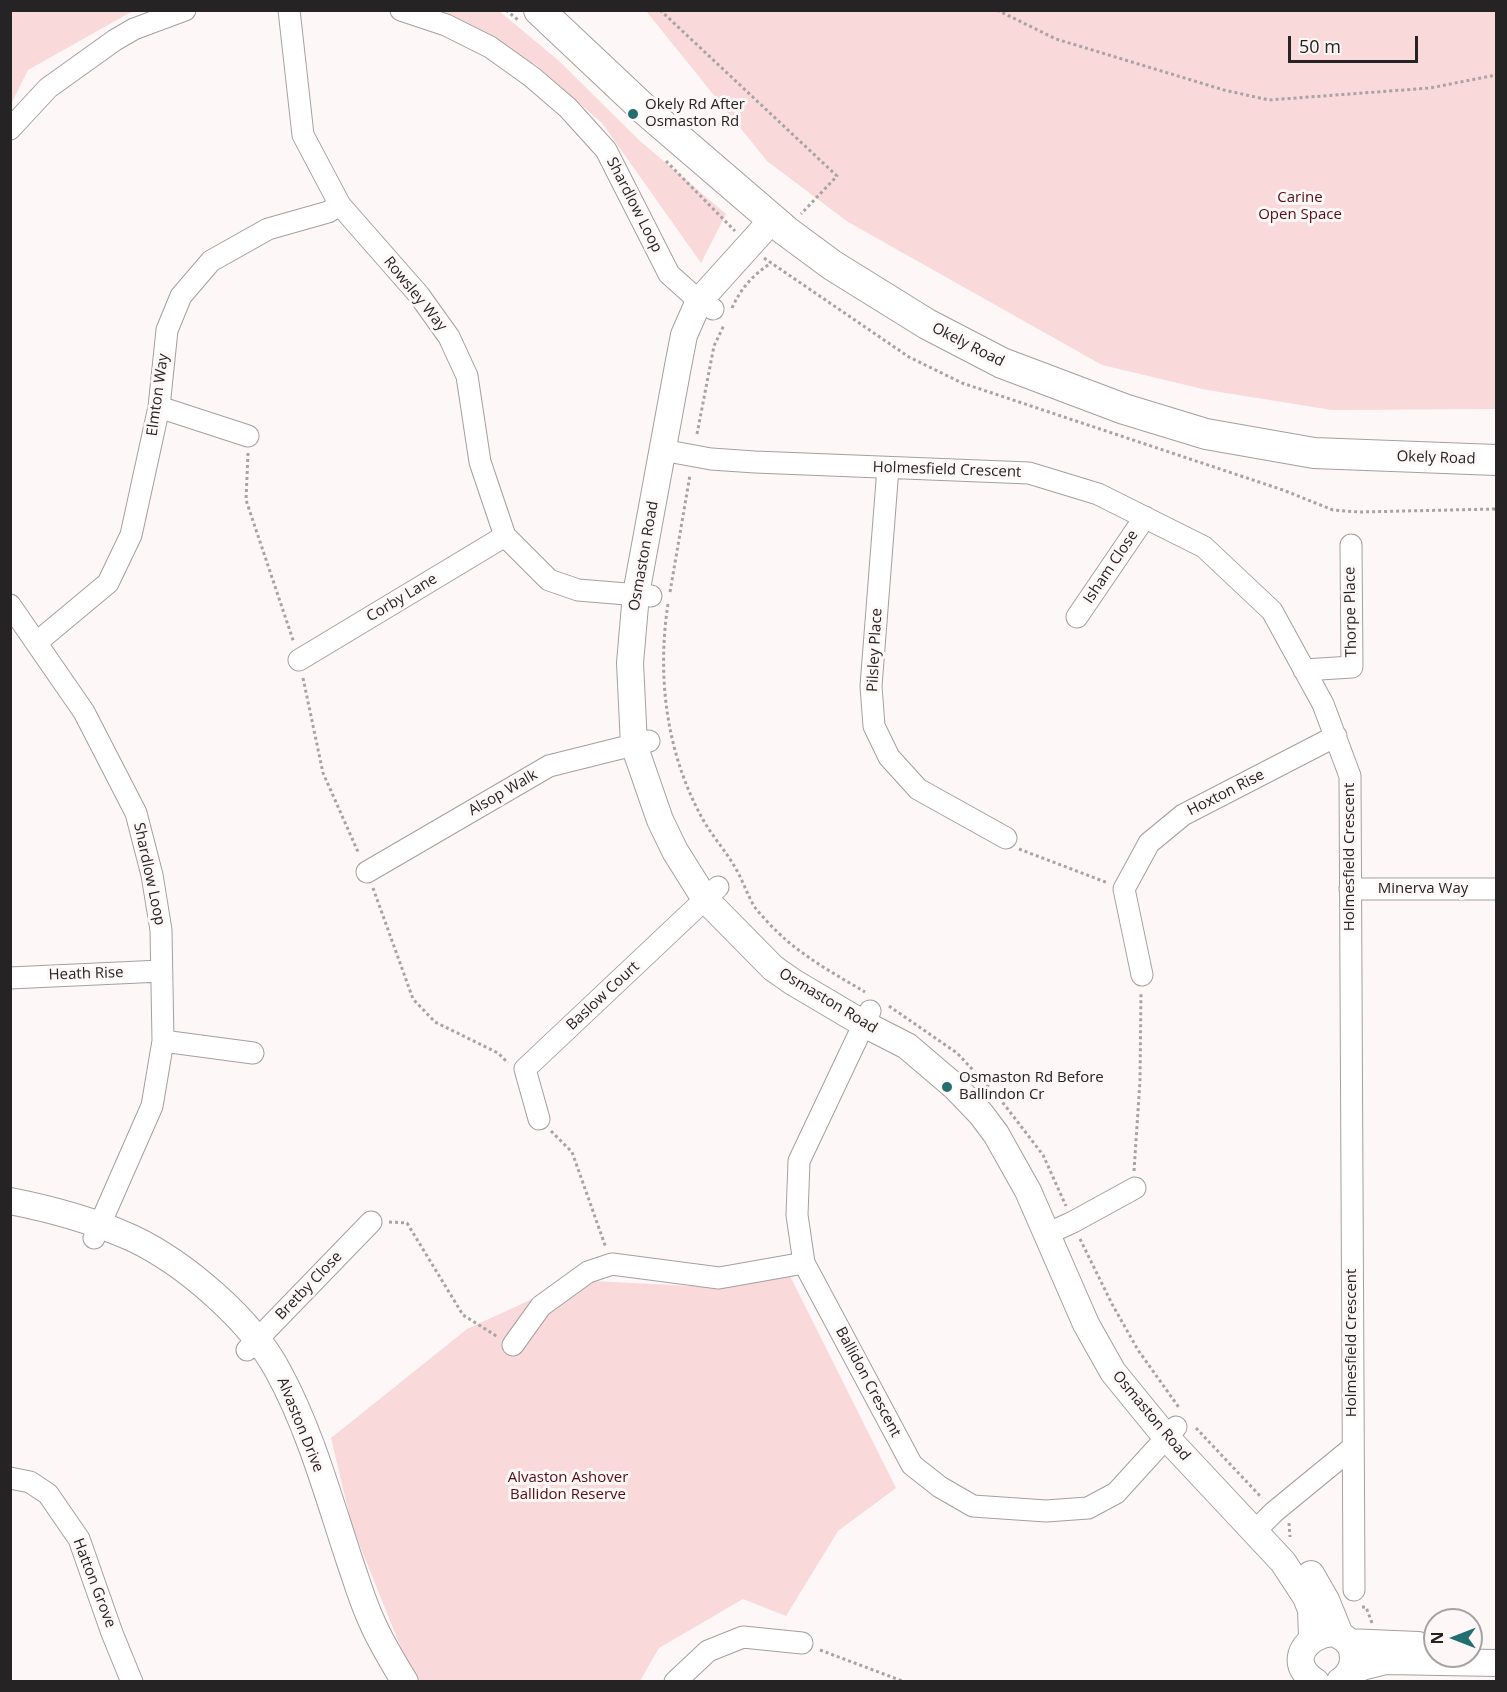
<!DOCTYPE html>
<style>
body{margin:0}
#map{position:relative;width:1507px;height:1692px;overflow:hidden;background:#fef7f7;font-family:"Open Sans",sans-serif}
canvas{display:block}
.frame{position:absolute;inset:0;border:12px solid #252323;pointer-events:none}
.north{position:absolute;left:1423px;top:1608px;width:60px;height:60px;box-sizing:border-box;background:#fef7f7;border:2px solid #a7a2a2;border-radius:50%;rotate:270deg;font-size:16px;font-weight:700;line-height:24px;text-align:center;color:#252323}
.north::after{content:'';display:block;margin:auto;width:21px;height:27px;background:#246f72;clip-path:polygon(50% 0,100% 100%,50% 72%,0 100%)}
.scale{position:absolute;left:1288px;top:36px;width:130px;height:27px;box-sizing:border-box;border:3px solid #252323;border-top:0;padding-left:8px;font-size:18px;line-height:21px;white-space:nowrap;color:#252323;-webkit-text-stroke:4px #fef7f7;paint-order:stroke}
</style>
<div id="map">
<canvas width="1507" height="1692"></canvas>
<div class="frame"></div>
<div class="north">N</div>
<div class="scale">50 m</div>
</div>
<script>
const ctx = document.querySelector('canvas').getContext('2d');
ctx.lineJoin = 'round';
function fillPath(path, color) { ctx.fillStyle = color; ctx.fill(path, 'evenodd'); }
function stroke(path, color, width, dash) { ctx.strokeStyle = color; ctx.lineWidth = width; ctx.lineCap = dash ? 'butt' : 'round'; ctx.setLineDash(dash || []); ctx.stroke(path); }
function write(font, color, halo, rows, align = 'center') {
  ctx.font = font + ' "Open Sans",sans-serif'; ctx.lineWidth = 6; ctx.setLineDash([]); ctx.textBaseline = 'middle'; ctx.strokeStyle = halo; ctx.fillStyle = color; for (const [text, x, y, turn = 0] of rows) {
    ctx.save(); ctx.translate(x, y); ctx.rotate((+turn || 0) * Math.PI / 180); ctx.textAlign = isNaN(turn) ? turn : align; if (halo) ctx.strokeText(text, 0, 0); ctx.fillText(text, 0, 0); ctx.restore();
  }
}
const green = new Path2D(`
 M11,10h129v1l-9,1 -103,58 -17,34z
 M424,11h75l59,49 82,81 86,73 -25,49 -99,-140 -66,-58z
 M646,11h850v398l-164,1 -125,-20 -105,-25 -254,-143 -81,-61z
 M790,1276l106,212 -58,43 -52,85 -43,-17 -84,49 -19,33h-220l-15,-23 -53,-132 -21,-88 136,-109 107,-49 117,6z`);
const path = new Path2D(`
 M506,10l12,10
 M660,10l177,166 -36,38
 M997,10l59,29 168,51 45,10 161,-12 66,-13
 M666,161l69,70
 M764,258l145,99 53,26 321,107 50,20 26,2 137,-3
 M732,308c9,-20 21,-33 39,-45
 M697,434l17,-88 10,-21
 M248,453l-2,47 48,143
 M670,592l20,-117
 M668,604c-11,72 -2,147 33,212 10,19 25,35 35,53 7,12 11,25 18,37 8,11 21,24 31,33 24,21 53,37 80,53
 M303,678l20,95 36,81
 M1019,849l89,34
 M373,888l40,111 22,23 63,31 10,10
 M889,1006l68,47 43,46 43,56 23,51
 M551,1131l21,21 34,96
 M1134,1171l6,-90 1,-89
 M389,1222l18,1 56,92 35,22
 M1080,1239l32,65 26,46 42,59
 M1196,1428l66,70
 M1289,1523l1,14
 M1362,1607h4l6,16
 M820,1650l85,32`);
const minor = new Path2D(`
 M289,10l14,125 37,70 79,90 30,42 18,39 13,86 25,74 44,44 29,10 73,6
 M401,10l45,15 44,22 42,30 36,31 38,42 63,124 30,27 14,8
 M10,129l38,-41 67,-48 19,-11 51,-19
 M159,407l89,29
 M662,450l49,9 44,3 274,11 69,21 106,53 68,64 51,93 27,72 4,814
 M888,468l-17,218 3,40 15,31 29,32 88,49
 M10,605l74,107 52,101 16,62 9,55 2,111 -11,65 -58,132
 M1077,617l68,-100
 M36,643l72,-60 23,-48 28,-128 8,-77 14,-34 30,-35 57,-32 60,-17 12,-7
 M299,660l206,-124
 M1304,670l48,-3 -1,-122
 M367,872l182,-106 100,-25
 M1350,889h146
 M1142,975l-18,-86 25,-46 34,-28 153,-79
 M10,978l151,-7
 M870,1011l-71,150 -2,54 7,48 108,202 28,22 33,19 73,5 42,-3 28,-15 60,-66
 M163,1041l90,12
 M539,1119l-14,-50 193,-182
 M1047,1234l26,-12 62,-34
 M513,1345l28,-39 47,-34 24,-8 107,14 85,-15
 M247,1350l124,-128
 M10,1478l20,4 18,12 31,45 33,94 20,49
 M1255,1531l19,-19 78,-64
 M675,1682l33,-31 35,-14 59,6`);
const tertiary = new Path2D(`
 M772,220l-73,81 -15,34 -6,31 -42,228 -6,69 4,82 26,75 15,31 30,48 68,69 20,14 71,42 43,22 47,40 27,28 15,20 32,57 58,133 27,48 53,65 117,125 23,35 5,13 1,28
 M10,1201c41,8 84,20 122,37 53,25 119,82 146,133 32,58 51,128 72,191 7,20 13,41 22,60 9,21 21,40 33,60
 M1311,1574l15,26 15,37
 M1347,1642l71,3
 M1348,1674l14,-7 24,-6 110,2
 M1316,1682c-49,-32 35,-77 37,-24 0,10 -5,18 -13,23`);
const secondary = new Path2D(`
 M539,10l105,99 142,122 46,34 95,59 75,39 122,46 82,25 108,19 182,7`);
const markers = [
 [633,114,6,"#246f72"],
 [947,1087,6,"#246f72"]
];
const poiNames = [
 ["Okely Rd After",645,105],
 ["Osmaston Rd",645,122],
 ["Osmaston Rd Before",959,1078],
 ["Ballindon Cr",959,1095]
];
const parkNames = [
 ["Carine",1300,198],
 ["Open Space",1300,215],
 ["Alvaston Ashover",568,1478],
 ["Ballidon Reserve",568,1495]
];
const streetNames = [
 ["Shardlow Loop",634,205,63],
 ["Rowsley Way",415,294,51],
 ["Okely Road",968,345,27],
 ["Elmton Way",158,395,-82],
 ["Okely Road",1436,458,2],
 ["Holmesfield Crescent",947,470,2],
 ["Osmaston Road",644,556,-80],
 ["Isham Close",1111,567,-56],
 ["Corby Lane",402,598,-31],
 ["Thorpe Place",1351,612,-91],
 ["Pilsley Place",875,650,-87],
 ["Alsop Walk",503,793,-30],
 ["Hoxton Rise",1226,793,-27],
 ["Holmesfield Crescent",1350,857,-90],
 ["Shardlow Loop",149,874,78],
 ["Minerva Way",1423,889],
 ["Heath Rise",86,974,-2],
 ["Baslow Court",603,996,-43],
 ["Osmaston Road",828,1001,31],
 ["Bretby Close",309,1286,-46],
 ["Holmesfield Crescent",1352,1343,-90],
 ["Ballidon Crescent",868,1382,62],
 ["Osmaston Road",1151,1416,50],
 ["Alvaston Drive",300,1425,68],
 ["Hatton Grove",94,1583,69]
];
fillPath(green, '#f9d9d9');
stroke(minor, '#a59f9f', 23);
stroke(tertiary, '#a59f9f', 28);
stroke(secondary, '#a59f9f', 32);
stroke(path, '#a9a4a4', 3, [3, 3]);
stroke(minor, '#fff', 21);
stroke(tertiary, '#fff', 26);
stroke(secondary, '#fff', 30);
for (const [x, y, r, color] of markers) { const dot = new Path2D(); dot.arc(x, y, r, 0, 2 * Math.PI); ctx.fillStyle = color; ctx.fill(dot); stroke(dot, '#fef7f7', 2); }
write('15px', '#252323', '#fef7f7', poiNames, 'left');
write('15px', '#540b16', '#fef7f7', parkNames);
write('15px', '#252323', '#fef7f7', streetNames);
</script>
